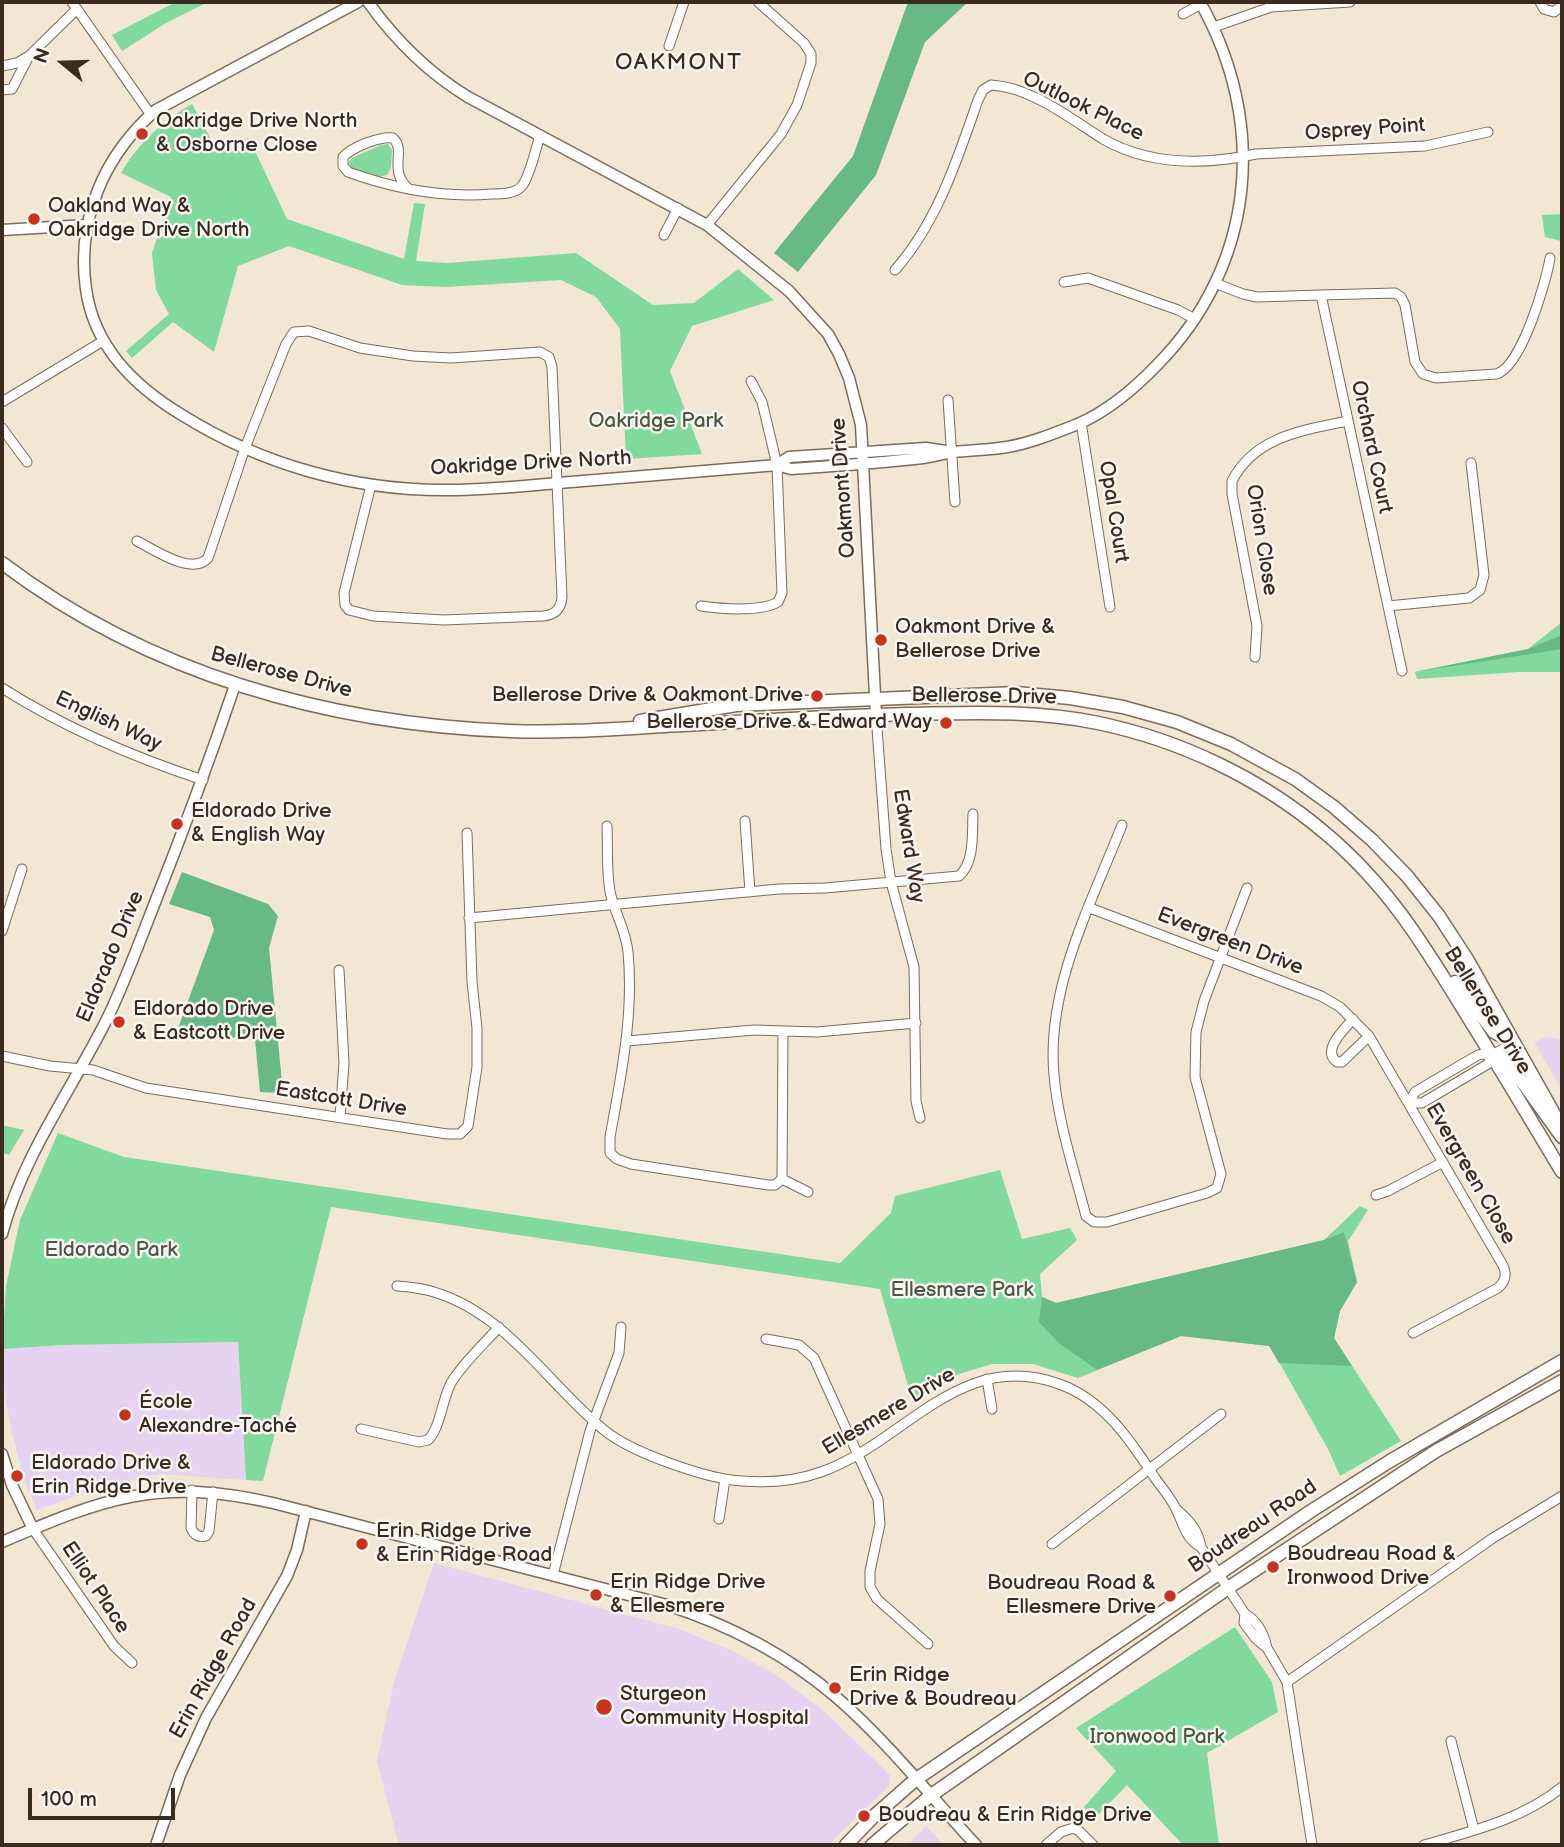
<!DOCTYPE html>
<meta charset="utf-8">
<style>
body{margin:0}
#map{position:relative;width:1564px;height:1847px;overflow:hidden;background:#f1e7d2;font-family:"Balsamiq Sans",sans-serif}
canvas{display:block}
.frame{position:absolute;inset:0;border:4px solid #3b2a1e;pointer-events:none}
.north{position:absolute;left:28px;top:28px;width:70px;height:70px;-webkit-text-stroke:5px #f6f6f2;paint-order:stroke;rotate:289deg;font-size:19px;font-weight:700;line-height:28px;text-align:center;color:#3b2a1e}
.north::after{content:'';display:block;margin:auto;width:24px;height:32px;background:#3b2a1e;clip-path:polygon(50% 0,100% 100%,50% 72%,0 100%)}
.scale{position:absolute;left:28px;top:1788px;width:147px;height:32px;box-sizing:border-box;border:4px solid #3b2a1e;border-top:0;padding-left:9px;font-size:21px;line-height:24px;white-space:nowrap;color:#3b2a1e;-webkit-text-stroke:5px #f6f6f2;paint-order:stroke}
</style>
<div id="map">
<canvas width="1564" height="1847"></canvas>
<div class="frame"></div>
<div class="north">N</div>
<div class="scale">100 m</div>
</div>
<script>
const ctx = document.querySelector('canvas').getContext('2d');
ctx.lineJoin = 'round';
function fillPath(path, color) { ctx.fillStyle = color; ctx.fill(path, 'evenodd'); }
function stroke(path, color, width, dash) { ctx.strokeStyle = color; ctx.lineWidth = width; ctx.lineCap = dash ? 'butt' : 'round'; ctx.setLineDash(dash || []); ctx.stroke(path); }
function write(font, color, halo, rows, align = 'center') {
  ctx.font = font + ' "Balsamiq Sans",sans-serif'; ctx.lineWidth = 5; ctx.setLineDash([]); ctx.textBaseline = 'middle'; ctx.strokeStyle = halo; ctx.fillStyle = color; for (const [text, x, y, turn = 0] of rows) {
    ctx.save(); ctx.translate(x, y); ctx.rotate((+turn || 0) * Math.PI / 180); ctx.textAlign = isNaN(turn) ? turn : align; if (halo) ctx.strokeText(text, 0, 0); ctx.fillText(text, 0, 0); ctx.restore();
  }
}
const built = new Path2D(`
 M1547,1037l15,3v50l-28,-48z
 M238,1342l8,138 -86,-6 -59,13 -64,23 -13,-31 -12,-47 -7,-35 -3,-48 62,-4z
 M434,1563l245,66 51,21 45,24 52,40 63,61v10l-62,60h-429l-22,-84 17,-79z
 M926,1826l18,19h-36z`);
const green = new Path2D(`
 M176,2h32l-42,21 -44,28 -10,-16z
 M192,104l27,50 30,-16 38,81 117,40 10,-56 11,1 -9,57 31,2 129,-10 77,52 41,-2 44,-34 36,31 -82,26 -22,45 32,83 -76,5 -6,-130 -24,-32 -35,-17 -115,7 -44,-2 -113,-39 -51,20 -24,86 -41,-30 -41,36 -6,-7 43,-37 -13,-24 -4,-37 19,-56 -50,-24c17,-30 42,-52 71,-69z
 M388,144l4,6 -1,18 -4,7 -10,2 -26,-9 -2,-6 3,-4 29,-13z
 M1562,214l-1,27 -16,-4 -3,-22z
 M1562,579v93h-44l-101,7 -2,-7 113,-23 34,-27z
 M2,1125l22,5 -15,25 -7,-2z
 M58,1133l66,24 716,106 51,-50 4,-17 105,-26 22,69 48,-11 7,12 -37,34 2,23 14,6 268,-63 36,-34 8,4 -20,31 9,41 -17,29 -6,27 67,103 -61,35 -12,-27 -58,-103 -89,-10 -103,42 -45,-14h-41l-33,10 -29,15 -17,14 -33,-114 -549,-82 -68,274 -17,-1 -8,-138 -174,3 -62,4 4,-63 14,-66z
 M1235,1627l37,55 6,30 -71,41 12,92h-36l-56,-60 -33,34 -10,-12 32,-36 -40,-43z`);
const forest = new Path2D(`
 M908,2h60l-43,40 -49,133 -78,97 -24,-19 79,-97z
 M1562,635v14l-147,23 113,-23z
 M182,872l86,32 10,12 -9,32 14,145 -23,-1 -5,-52 -78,-9 37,-101 -4,-13 -41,-13z
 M1344,1232l13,50 -17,29 -6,27 18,28 -73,-3 -10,-17 -88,-10 -84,34 -38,-27 -20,-21 3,-25 14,6 268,-63z`);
const minor = new Path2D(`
 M72,2l79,113
 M1540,2l4,7 10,3 6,-5 1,-5
 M1183,14l18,-10
 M1214,27l57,-20 79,-5
 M669,46l15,-44
 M2,66l15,-3 10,-6
 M2,90l10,-1 17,-33 48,-47
 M409,189c-22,-19 -2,-38 -16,-51 -13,-2 -41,9 -50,19v9l5,6c47,17 94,26 143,22 10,0 24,0 31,-8 8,-10 14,-38 18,-51
 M707,225l74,-91 16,-29 14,-42v-9l-7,-11 -46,-41
 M664,235l14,-27
 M895,270c43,-49 62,-110 83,-170l5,-10 8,-5c40,2 80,34 112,54 47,27 102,26 153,15l169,-8 63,-14
 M1064,282l24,-4 90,32 17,9
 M1215,283l28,11 14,3 64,-2 81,376
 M1321,295l74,-2 6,4 4,8 10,57 8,12 13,4 60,-4c25,-6 50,-91 54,-116
 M948,400l7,102
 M2,402l101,-61
 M1081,422l29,185
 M2,428l25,34
 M137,541c18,9 55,35 71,17l37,-110 41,-104 8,-12 15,-1 51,17 53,8 38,2 89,-6 9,5 3,10 10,230c-1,12 -7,18 -19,19l-99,4 -71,-4 -24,-6 -4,-5 -1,-12 27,-108
 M701,606c21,3 59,6 77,-4l4,-9 -5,-128 -15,-63 -11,-21
 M1388,606l81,-8 11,-8 4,-15 -13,-112
 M1255,657l2,-31 -25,-132v-13c23,-45 72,-51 116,-60
 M2,688c63,40 131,69 201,92
 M876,715l10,134 5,33 23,85 2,134 4,17
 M745,821l5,71
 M1122,825c-31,79 -76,163 -68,250 4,47 20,95 32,141l8,6h13l100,-29 10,-5 4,-14 -26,-97 1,-45 8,-31 43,-113
 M607,826c1,21 -1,51 4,70 5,19 15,35 17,56 6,63 -7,124 -18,185v16l7,6 14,5 137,21h7l7,-6
 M1090,908l231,88 19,11 29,29 132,226c6,10 6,18 -3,26l-85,45
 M469,918l310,-29 46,-1 134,-12c16,-14 13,-43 14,-62
 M2,931l20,-62
 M339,970l5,93 -4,54
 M1353,1019c-9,11 -32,31 -16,43h5l27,-26
 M783,1031l-1,148 26,13
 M627,1041l127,-11 63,2 99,-9
 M2,1056l48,10 43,4 53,18 301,46h13l8,-8 9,-59v-39l-5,-46 -5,-149
 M1409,1103h13l66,-39 4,-9 22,-12
 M1409,1103l6,-11 63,-37 4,-1 10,1
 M1376,1195l12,-4 55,-29
 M397,1286c12,1 25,2 37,6 73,22 114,92 170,138 28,23 103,49 138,51 26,2 54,0 79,-9 83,-29 139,-124 238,-88 44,15 72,57 96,94 7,10 16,20 21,31 8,16 9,29 25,38
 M766,1339l33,6 15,13 64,141 2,25 -10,47v16l7,12 51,45
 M987,1379l5,30
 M361,1429l58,13 9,-2c12,-11 14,-40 23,-57 12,-20 32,-38 48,-56
 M192,1490l-1,38c3,7 8,10 15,8l3,-5 4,-39
 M1176,1509c14,12 22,21 25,38l44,67c13,7 19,20 22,34
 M719,1519l6,-40
 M33,1529l81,117 18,17
 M1052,1544l169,-130
 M553,1575l37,-144 29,-78 2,-26
 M1245,1614l-1,9 12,16 11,9 20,34 25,163
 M1287,1682l206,-144 69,-42
 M1451,1741l23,89
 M1046,1845l15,-13 12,-4 6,3 14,14
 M1424,1845c48,-14 99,-26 138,-58`);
const tertiary = new Path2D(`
 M358,2l-202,108c-52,45 -80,110 -70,179 8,58 48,97 96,126 80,50 173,76 267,75 41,0 81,-5 122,-8 68,-5 137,-11 206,-17l14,4c44,-3 88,-6 132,-11 10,-1 21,-5 31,-6 18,-2 35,-2 53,-5 24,-4 48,-14 71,-23 30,-13 58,-37 80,-60 98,-100 110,-242 42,-362
 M368,2c28,39 59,70 100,95l239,128 82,66 39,43 11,20 10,24 12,47 15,290
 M2,230l85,-5
 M777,465l12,-8 137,-9 20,3
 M2,1234c21,-79 69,-143 105,-215 18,-37 32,-76 47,-114 29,-73 56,-146 81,-220
 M2,1454l10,31 21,44
 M2,1542c103,-44 157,-65 271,-39l394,102c62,20 119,49 169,92 49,42 95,100 140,148
 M156,1845l24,-70 26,-57 81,-142 10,-26 9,-39`);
const secondary = new Path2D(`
 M2,563c147,111 325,161 508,168 51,2 102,-2 154,-5 81,-4 163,-10 244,-12 64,-1 127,-4 190,9 82,17 162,55 226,109 65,54 101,115 144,185 32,51 63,103 94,155
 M640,721l96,-16 280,-12 54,5 53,9 54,15 54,22 64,35 39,28 38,33 35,36 32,40 28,43 95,169
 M1455,982l39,50 20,11
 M1492,1055l10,3 11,11 49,68
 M846,1845l28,-29 41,-36 396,-269 79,-50 172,-100
 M872,1845l58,-49 298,-208 208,-137 126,-70`);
const markers = [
 [142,134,7,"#c8321e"],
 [34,219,7,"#c8321e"],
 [881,640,7,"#c8321e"],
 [817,696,7,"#c8321e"],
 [946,723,7,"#c8321e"],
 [177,824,7,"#c8321e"],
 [119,1022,7,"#c8321e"],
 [125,1415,7,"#c8321e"],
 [17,1476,7,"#c8321e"],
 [362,1544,7,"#c8321e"],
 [1273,1567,7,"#c8321e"],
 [596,1595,7,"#c8321e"],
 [1170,1596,7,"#c8321e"],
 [835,1688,7,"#c8321e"],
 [604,1707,9,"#c8321e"],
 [864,1816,7,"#c8321e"]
];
const streetNames = [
 ["Outlook Place",1083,107,26],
 ["Osprey Point",1365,130,-4],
 ["Orchard Court",1371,447,78],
 ["Oakridge Drive North",531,464,-3],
 ["Oakmont Drive",844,488,-94],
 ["Opal Court",1113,512,81],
 ["Orion Close",1261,540,81],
 ["Bellerose Drive",281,673,15],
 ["Bellerose Drive",984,697,1],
 ["English Way",108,722,25],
 ["Edward Way",908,846,81],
 ["Evergreen Drive",1230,942,21],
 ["Eldorado Drive",111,957,-67],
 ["Bellerose Drive",1487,1011,58],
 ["Eastcott Drive",341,1100,9],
 ["Evergreen Close",1470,1174,60],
 ["Ellesmere Drive",889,1412,-31],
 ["Boudreau Road",1253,1527,-34],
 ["Elliot Place",95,1588,56],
 ["Erin Ridge Road",214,1669,-61]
];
const poiNames = [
 ["Oakridge Drive North",156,122],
 ["& Osborne Close",156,146],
 ["Oakland Way &",48,207],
 ["Oakridge Drive North",48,231],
 ["Oakmont Drive &",895,628],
 ["Bellerose Drive",895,652],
 ["Bellerose Drive & Oakmont Drive",803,696,"right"],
 ["Bellerose Drive & Edward Way",932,723,"right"],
 ["Eldorado Drive",191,812],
 ["& English Way",191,836],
 ["Eldorado Drive",133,1010],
 ["& Eastcott Drive",133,1034],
 ["École",139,1403],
 ["Alexandre-Taché",139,1427],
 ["Eldorado Drive &",31,1464],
 ["Erin Ridge Drive",31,1488],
 ["Erin Ridge Drive",376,1532],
 ["& Erin Ridge Road",376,1556],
 ["Boudreau Road &",1287,1555],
 ["Ironwood Drive",1287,1579],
 ["Erin Ridge Drive",610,1583],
 ["& Ellesmere",610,1607],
 ["Boudreau Road &",1156,1584,"right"],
 ["Ellesmere Drive",1156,1608,"right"],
 ["Erin Ridge",849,1676],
 ["Drive & Boudreau",849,1700],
 ["Sturgeon",620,1695],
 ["Community Hospital",620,1719],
 ["Boudreau & Erin Ridge Drive",878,1816]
];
const parkNames = [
 ["Oakridge Park",656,422],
 ["Eldorado Park",111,1251],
 ["Ellesmere Park",962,1291],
 ["Ironwood Park",1157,1738]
];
const neighbourhoodNames = [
 ["OAKMONT",679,63]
];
fillPath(built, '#e5d3f1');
fillPath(green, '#82d99d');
fillPath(forest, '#69b984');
stroke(minor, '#7b6c5d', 11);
stroke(tertiary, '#7b6c5d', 13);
stroke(secondary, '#7b6c5d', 15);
stroke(minor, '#fff', 9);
stroke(tertiary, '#fff', 10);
stroke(secondary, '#fff', 12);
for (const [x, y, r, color] of markers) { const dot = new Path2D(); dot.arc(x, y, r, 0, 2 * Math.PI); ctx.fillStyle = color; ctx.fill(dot); stroke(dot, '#f6f6f2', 2.5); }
write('21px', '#3b2a1e', '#f6f6f2', streetNames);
write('21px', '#3b2a1e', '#f6f6f2', poiNames, 'left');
write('21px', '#4d563e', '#f6f6f2', parkNames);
ctx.letterSpacing = '2px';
write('23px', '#3b2a1e', '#f6f6f2', neighbourhoodNames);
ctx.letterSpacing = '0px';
</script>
